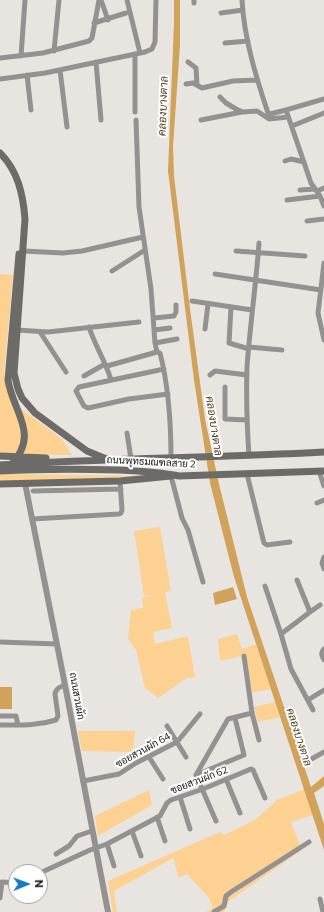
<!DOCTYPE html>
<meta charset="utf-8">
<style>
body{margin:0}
#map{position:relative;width:324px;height:912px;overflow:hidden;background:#e8e5e1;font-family:Commissioner,sans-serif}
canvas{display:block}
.north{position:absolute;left:8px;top:864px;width:40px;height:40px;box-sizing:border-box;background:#fff;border:1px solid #a4a3a3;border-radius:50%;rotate:89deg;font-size:11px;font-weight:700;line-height:16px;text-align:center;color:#1b1a18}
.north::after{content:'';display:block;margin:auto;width:14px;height:18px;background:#107cc6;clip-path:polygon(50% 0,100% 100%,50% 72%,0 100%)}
</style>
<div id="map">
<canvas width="324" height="912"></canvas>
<div class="north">N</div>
</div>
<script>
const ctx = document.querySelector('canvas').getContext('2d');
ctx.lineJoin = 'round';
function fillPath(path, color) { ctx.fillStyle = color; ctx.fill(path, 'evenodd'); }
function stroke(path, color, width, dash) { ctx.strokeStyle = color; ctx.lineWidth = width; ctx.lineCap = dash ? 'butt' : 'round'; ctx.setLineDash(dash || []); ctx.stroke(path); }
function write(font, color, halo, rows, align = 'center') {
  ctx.font = font + ' Commissioner,Sarabun,sans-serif'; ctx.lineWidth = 4; ctx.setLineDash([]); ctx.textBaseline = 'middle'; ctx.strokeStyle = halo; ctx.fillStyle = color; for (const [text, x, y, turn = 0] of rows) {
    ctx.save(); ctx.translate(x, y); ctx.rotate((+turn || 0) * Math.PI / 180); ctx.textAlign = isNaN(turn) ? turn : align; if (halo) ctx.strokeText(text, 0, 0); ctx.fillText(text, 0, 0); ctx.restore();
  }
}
const green = new Path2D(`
 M0,274l13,1 -9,98 6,6 10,29 42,31 10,16 -72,-1z
 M0,474l138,2v2l-138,3z
 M160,527l11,64 -6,1 7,36 -19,4 2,12 33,-8 7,41 -8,1 -29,20 -13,-10 -9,-38 -8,-11 3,-29 12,-2 -1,-10 9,-3 -7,1 -10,-65z
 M237,634l5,15 14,-5 15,45 -22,4 -8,-37 -21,5 -2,-22z
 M275,702l5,15 -22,5 -4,-15z
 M78,731h57l-2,21 -51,-1z
 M305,789l8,26 -22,7 11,28 -73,51 -5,11h-18l7,-4 -4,-10 -22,-24 -8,4 -6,-20 -59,33 3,21h-4l-5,-31 112,-49 4,3 31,-15 22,-20z
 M149,790l3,15 -54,31 -3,-20z`);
const water = new Path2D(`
 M174,0h6v45l-7,101 1,30 16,133 15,110 14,65 28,113 64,190 13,-11v10l-10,7 10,31v26l-90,-273 -24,-94 -16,-103 -26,-209 6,-148z
 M233,587l4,12 -22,6 -2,-12z
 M0,687h12v22h-12z`);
const minor = new Path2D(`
 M101,0l7,20
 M127,0l13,53
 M194,0v3
 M242,0c2,38 14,77 26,113l2,1 16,-4 25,73 9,13 4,10
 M221,13l22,-3
 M94,23l32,-10
 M225,43l23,-2
 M54,51l5,-51
 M21,56l4,-56
 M0,58l43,-5 46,-12 3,-3 7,-38
 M96,62l5,58
 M188,62l8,6 1,17
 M60,70l7,57
 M27,75l4,35
 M0,79l45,-6 100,-21 7,-3 3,-7 1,-42
 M186,84l7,-1 9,5 31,-7 24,-1
 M220,97l6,6 10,6 7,3 14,-1 12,8 19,-2
 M286,110l38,-11
 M135,112v-58
 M136,120l3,87 12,82 4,54 2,9
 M201,120l41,-8
 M292,126l32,-13
 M285,161l6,-2 13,3
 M300,190l15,-1
 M317,191l7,-3
 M287,200l33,-4
 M307,221l17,-2
 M23,251l40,2 19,-2 61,-14
 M236,251l69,5
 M324,263l-6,50 6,27
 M112,271l33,-21
 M215,274l106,16
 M192,301l60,9
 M231,307l-2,36 20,6
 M154,318l20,-2 2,-4v-7
 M89,327c6,19 17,35 22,53
 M205,329l3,-25
 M17,330l31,2 91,-10
 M154,330l16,-2
 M40,332l26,40
 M155,343l22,-4
 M249,347l33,3
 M107,366l50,-14 3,1c9,35 11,70 11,105
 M164,369l-85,18 -3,4 8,15 4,2 41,-9 39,-5
 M210,375l5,-4 32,4
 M84,376l21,-12
 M225,387v32l22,1
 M127,433l4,26
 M249,456c-2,-30 -3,-59 -2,-89 3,-41 9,-83 12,-124
 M319,471l5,15
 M247,474l17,69 3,2 23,-3
 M171,476l11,42 6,12 15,52
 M33,491l88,-2
 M317,503l7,-3
 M32,519l87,-5 2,-1 1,-3 -2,-29
 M324,557l-2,6 2,6
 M265,586l16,48 10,35 22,41
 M310,612l10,-7
 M281,634l29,-22 -13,-32
 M0,642l57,2
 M324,649c-4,4 -2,7 0,11
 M244,656l8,57 7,27
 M308,700l16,-10
 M0,716h16l2,9
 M0,725c20,0 37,1 56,-5l2,-4 -3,-22c1,-6 5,-7 10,-9
 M167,726l19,31
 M149,757l14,22
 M308,761l16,-9
 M196,775l48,-20 -9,-37
 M226,779l14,34
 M83,781l36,-7 17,-11 41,-21 23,-28
 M180,797l10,32
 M157,817l8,24
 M216,821l-20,-46 32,-56 24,-6
 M132,831l9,25
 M107,844l7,22
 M56,854l13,-8 8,-10 15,-5
 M40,873l50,-23 17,-6 53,-28 7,-13 4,-3 32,-11 48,-20 2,1 12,28
 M0,898l2,-16 14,1
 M320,899l3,13
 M214,912l10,-6 2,-10 5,-4 78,-50`);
const tertiary = new Path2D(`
 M25,483l40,202 43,227`);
const secondary = new Path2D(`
 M0,153c18,18 23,41 25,66l-11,154 4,16 4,9 13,15 52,38 22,9
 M0,456l46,2
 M0,465c108,-7 216,-7 324,-13
 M10,466c31,-32 3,-53 -2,-86l11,-126
 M0,471c39,-2 78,-2 118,-1 20,1 41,2 61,6l145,-5
 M0,484l120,-3 51,-5`);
const streetNames = [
 ["ถนนพุทธมณฑลสาย 2",151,462,3],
 ["ถนนสวนผัก",77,696,80],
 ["ซอยสวนผัก 64",143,750,-29],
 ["ซอยสวนผัก 62",199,780,-21]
];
const waterNames = [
 ["คลองบางตาล",163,106,-88],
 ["คลองบางตาล",214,426,81],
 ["คลองบางตาล",299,737,72]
];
fillPath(green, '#fcd192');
fillPath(water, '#d1a25a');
stroke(minor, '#949291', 5);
stroke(tertiary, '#949291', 6);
stroke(secondary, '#6d6b68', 7);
write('10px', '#1b1a18', '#fff', streetNames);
write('italic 11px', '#513c1d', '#fff', waterNames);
</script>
